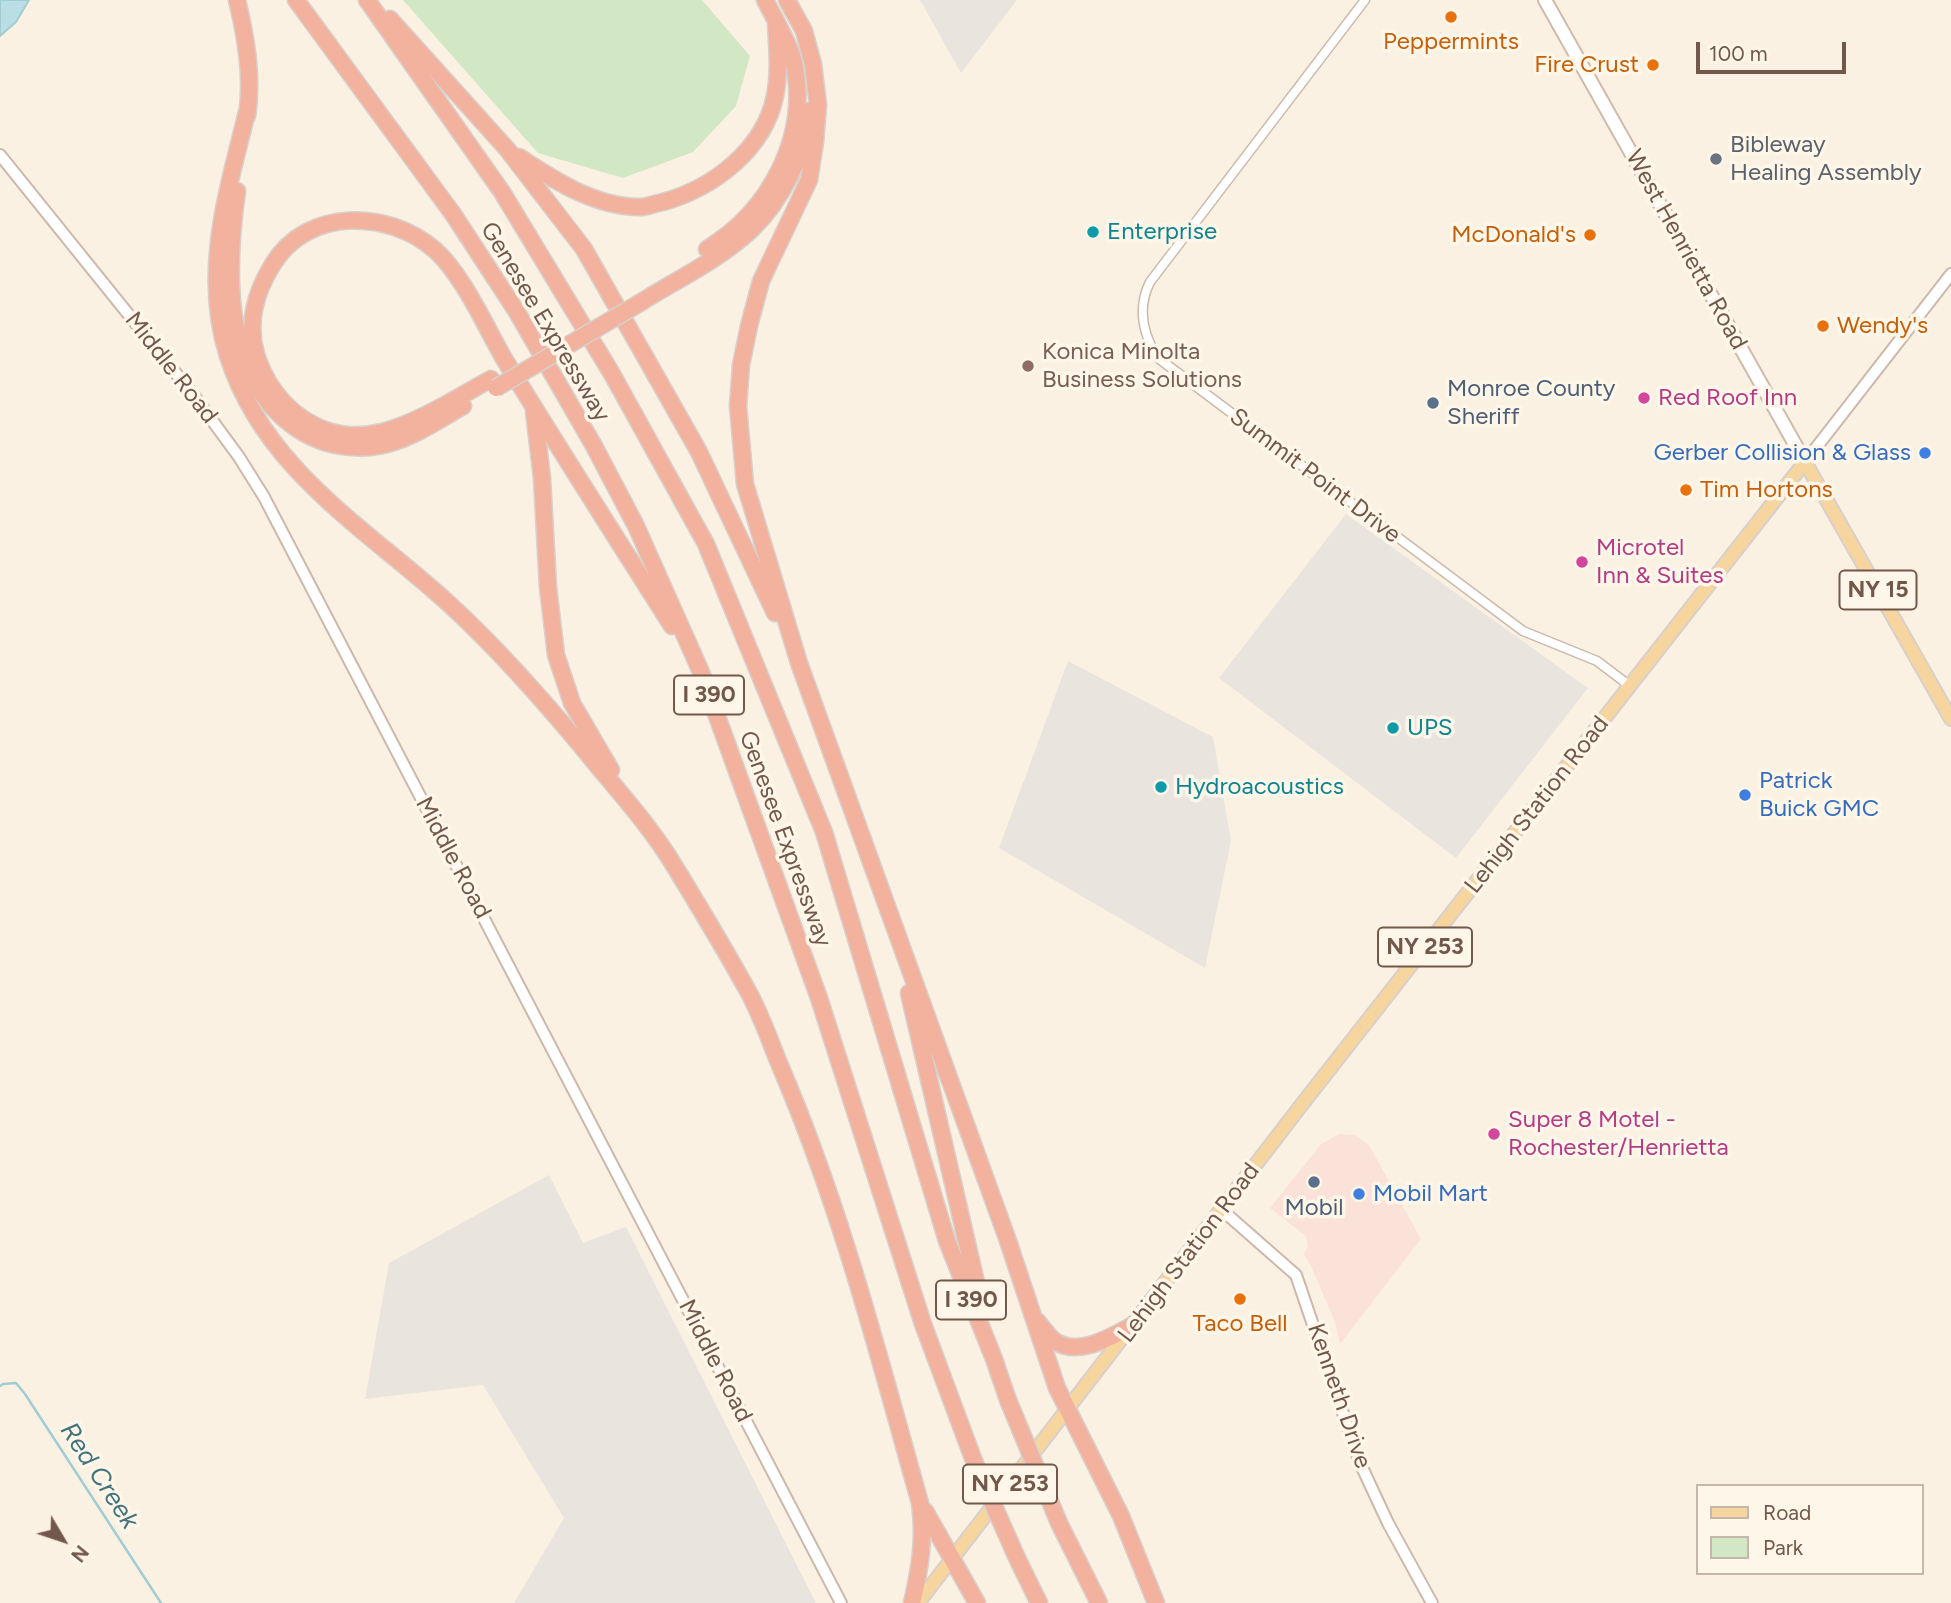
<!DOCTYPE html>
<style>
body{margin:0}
#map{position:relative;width:1951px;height:1603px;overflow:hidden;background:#fbf1e3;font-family:Figtree,sans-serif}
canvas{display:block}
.legend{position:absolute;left:1696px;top:1484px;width:228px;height:91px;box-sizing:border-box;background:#fef6e9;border:2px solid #c6b7aa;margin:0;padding:9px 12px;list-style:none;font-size:21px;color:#72584b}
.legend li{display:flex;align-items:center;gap:14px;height:35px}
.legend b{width:35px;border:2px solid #c6b7aa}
.north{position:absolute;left:28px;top:1505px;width:70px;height:70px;-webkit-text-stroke:5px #fef6e9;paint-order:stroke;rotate:129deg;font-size:19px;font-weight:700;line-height:28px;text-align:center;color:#72584b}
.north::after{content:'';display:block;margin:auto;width:24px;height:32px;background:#72584b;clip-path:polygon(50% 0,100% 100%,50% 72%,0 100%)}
.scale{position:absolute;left:1696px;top:42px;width:150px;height:32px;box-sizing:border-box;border:4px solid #72584b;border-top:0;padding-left:9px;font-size:21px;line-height:24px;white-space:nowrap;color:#72584b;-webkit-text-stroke:5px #fef6e9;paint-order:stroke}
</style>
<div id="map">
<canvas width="1951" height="1603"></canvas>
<ul class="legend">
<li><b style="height:9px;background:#f6d59f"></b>Road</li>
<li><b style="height:19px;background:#d2e7c3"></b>Park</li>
</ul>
<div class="north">N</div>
<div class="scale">100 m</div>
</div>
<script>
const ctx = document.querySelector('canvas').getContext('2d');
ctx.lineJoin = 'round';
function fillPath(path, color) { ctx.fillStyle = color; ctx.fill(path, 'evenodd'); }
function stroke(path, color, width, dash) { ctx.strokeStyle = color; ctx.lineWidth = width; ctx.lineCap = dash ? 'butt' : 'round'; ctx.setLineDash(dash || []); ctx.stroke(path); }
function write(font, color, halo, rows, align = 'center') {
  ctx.font = font + ' Figtree,sans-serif'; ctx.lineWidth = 7; ctx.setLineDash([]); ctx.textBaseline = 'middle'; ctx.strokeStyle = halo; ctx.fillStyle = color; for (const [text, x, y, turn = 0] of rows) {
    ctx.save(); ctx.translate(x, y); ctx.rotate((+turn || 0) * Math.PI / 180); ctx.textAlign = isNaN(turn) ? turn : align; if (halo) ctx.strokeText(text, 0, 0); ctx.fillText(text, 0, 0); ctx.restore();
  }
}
const commercial = new Path2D(`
 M1339,1134l16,1 14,10 52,94 -81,105 -5,-22 -24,-56 -7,-12 4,-8 -2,-10 -36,-28 51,-64z`);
const industrial = new Path2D(`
 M920,0h97l-56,73z
 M1346,514l242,174 -132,170 -237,-180z
 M1068,661l145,76 18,104 -26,127 -206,-120z
 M549,1175l34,68 43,-16 190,376h-302l50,-85 -81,-133 -118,14 24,-136z`);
const green = new Path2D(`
 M403,0h299l48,56 -14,50 -43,46 -70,26 -85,-25z`);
const water = new Path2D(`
 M0,0h29l-13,22 -16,14z`);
const stream = new Path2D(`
 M0,1386l3,-2 13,-1 9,11 136,209`);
const minor = new Path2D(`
 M1365,0l-215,282c-13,26 -7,53 8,76l365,273 74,30 33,25`);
const tertiary = new Path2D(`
 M0,155l195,242 44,60 25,40 577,1106
 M1805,462l146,-188
 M1222,1210l74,65 64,188 28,60 44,80`);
const secondary = new Path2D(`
 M1545,0l260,462`);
const primary = new Path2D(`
 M918,1603l385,-500 502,-641 146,257`);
const motorway = new Path2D(`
 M237,0c9,38 16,77 10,116
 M296,0l157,214 64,98 77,134 42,80 65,146 118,326 104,326 51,137
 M367,0l135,192 110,182 94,170 118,288 123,409 47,118 14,41
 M787,0l17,31 9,33 5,41 -3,37 -6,38 -48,101 -12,45 -8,39 -3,41 7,78 54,179 208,575 50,150 64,128 35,87
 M390,19l117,130 77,100 115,203 76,161
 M248,108c-20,82 -47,164 -20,248 36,113 136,171 219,246 56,51 106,109 154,168 26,31 53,62 74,97 25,41 51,84 74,126 13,24 22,51 32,75 60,140 98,289 139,435 5,35 0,66 -8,100
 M519,157c36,24 78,51 123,50 7,-1 15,-4 21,-5 50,-14 101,-52 112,-106 5,-24 2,-50 1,-75
 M237,191c-12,83 -15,193 67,242 24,14 56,18 83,11 27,-7 52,-24 76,-38
 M707,249c64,-39 104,-115 86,-190 -6,-20 -19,-41 -28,-59
 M643,301c35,-22 77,-42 108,-71 31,-30 54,-75 57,-119
 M491,379c-35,19 -71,43 -109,53 -59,15 -109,-24 -126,-78 -9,-31 0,-63 17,-90 34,-56 115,-55 162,-14 27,24 50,75 68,107 55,90 112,179 169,269
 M534,411l8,67 6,109 8,68 16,48 39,67
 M909,993l73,315
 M1037,1321c6,7 12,16 19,21 25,15 58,-7 79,-18
 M925,1511l52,92
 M1059,1523l40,80
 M1017,1558l22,45`);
const motorwayBridge = new Path2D(`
 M496,388l147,-87
 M1008,1400l51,123
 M974,1461l43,97`);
const markers = [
 [1451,17,7,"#e8710a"],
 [1653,65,7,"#e8710a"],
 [1716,159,7,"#6b7280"],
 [1093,232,7,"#0f9aa8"],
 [1590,235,7,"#e8710a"],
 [1823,326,7,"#e8710a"],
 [1028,366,7,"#8d6e63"],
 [1644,398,7,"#d1479c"],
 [1433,403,7,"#5c6f8a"],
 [1925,453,7,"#3f7fe0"],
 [1686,490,7,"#e8710a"],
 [1582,562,7,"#d1479c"],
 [1393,728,7,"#0f9aa8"],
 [1161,787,7,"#0f9aa8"],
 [1745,795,7,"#3f7fe0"],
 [1494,1134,7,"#d1479c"],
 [1314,1182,7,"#5c6f8a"],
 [1359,1194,7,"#3f7fe0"],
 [1240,1299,7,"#e8710a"]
];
const shields = [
 [1878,590,77],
 [709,695,70],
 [1425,947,94],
 [971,1300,70],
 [1010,1484,94]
];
const shieldNames = [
 ["NY 15",1878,590],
 ["I 390",709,695],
 ["NY 253",1425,947],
 ["I 390",971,1300],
 ["NY 253",1010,1484]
];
const foodNames = [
 ["Peppermints",1451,42],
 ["Fire Crust",1639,65,"right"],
 ["McDonald's",1576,235,"right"],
 ["Wendy's",1837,326,"left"],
 ["Tim Hortons",1700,490,"left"],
 ["Taco Bell",1240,1324]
];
const worshipNames = [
 ["Bibleway",1730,145],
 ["Healing Assembly",1730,173]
];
const cultureNames = [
 ["Enterprise",1107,232],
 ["UPS",1407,728],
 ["Hydroacoustics",1175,787]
];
const streetNames = [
 ["West Henrietta Road",1686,250,61],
 ["Genesee Expressway",545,322,59],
 ["Middle Road",171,368,52],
 ["Summit Point Drive",1315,476,37],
 ["Lehigh Station Road",1537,805,-52],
 ["Genesee Expressway",785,839,70],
 ["Middle Road",453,858,62],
 ["Lehigh Station Road",1189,1253,-53],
 ["Middle Road",715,1361,63],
 ["Kenneth Drive",1339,1396,71]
];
const educationNames = [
 ["Konica Minolta",1042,352],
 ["Business Solutions",1042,380]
];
const serviceNames = [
 ["Monroe County",1447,389],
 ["Sheriff",1447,417],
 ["Mobil",1314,1208,"center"]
];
const hotelNames = [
 ["Red Roof Inn",1658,398],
 ["Microtel",1596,548],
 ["Inn & Suites",1596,576],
 ["Super 8 Motel -",1508,1120],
 ["Rochester/Henrietta",1508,1148]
];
const shopNames = [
 ["Gerber Collision & Glass",1911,453,"right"],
 ["Patrick",1759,781],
 ["Buick GMC",1759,809],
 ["Mobil Mart",1373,1194]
];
const waterNames = [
 ["Red Creek",99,1476,57]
];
fillPath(commercial, '#fbe2d8');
fillPath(industrial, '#eae4de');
fillPath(green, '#d2e7c3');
fillPath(water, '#b9dee3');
stroke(water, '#a0cdd4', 2);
stroke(stream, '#a0cdd4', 2.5);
stroke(minor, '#ccb9ab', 11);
stroke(tertiary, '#ccb9ab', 14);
stroke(secondary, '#d0bbab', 16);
stroke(primary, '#d8d0cd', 16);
stroke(motorway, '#d8d0cd', 19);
stroke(minor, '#fff', 8);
stroke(tertiary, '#fff', 10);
stroke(secondary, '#fff', 12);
stroke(primary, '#f6d59f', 12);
stroke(motorway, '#f2b29d', 16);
stroke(motorwayBridge, '#d8d0cd', 19, []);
stroke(motorwayBridge, '#f2b29d', 16);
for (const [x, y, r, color] of markers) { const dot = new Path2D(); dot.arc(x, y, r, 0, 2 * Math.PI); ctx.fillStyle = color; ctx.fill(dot); stroke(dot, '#fef6e9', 2.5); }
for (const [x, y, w] of shields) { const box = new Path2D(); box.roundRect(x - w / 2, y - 19.5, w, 39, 5); ctx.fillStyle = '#fef6e9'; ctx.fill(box); stroke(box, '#72584b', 2); }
write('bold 23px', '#72584b', null, shieldNames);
write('24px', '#c56008', '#fef6e9', foodNames);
write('24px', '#5b616d', '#fef6e9', worshipNames, 'left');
write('24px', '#0d838f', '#fef6e9', cultureNames, 'left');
write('24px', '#72584b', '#fef6e9', streetNames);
write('24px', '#785e54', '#fef6e9', educationNames, 'left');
write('24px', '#4e5e75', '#fef6e9', serviceNames, 'left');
write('24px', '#b23c85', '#fef6e9', hotelNames, 'left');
write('24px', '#366cbe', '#fef6e9', shopNames, 'left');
write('italic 26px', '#43747d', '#fef6e9', waterNames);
</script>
